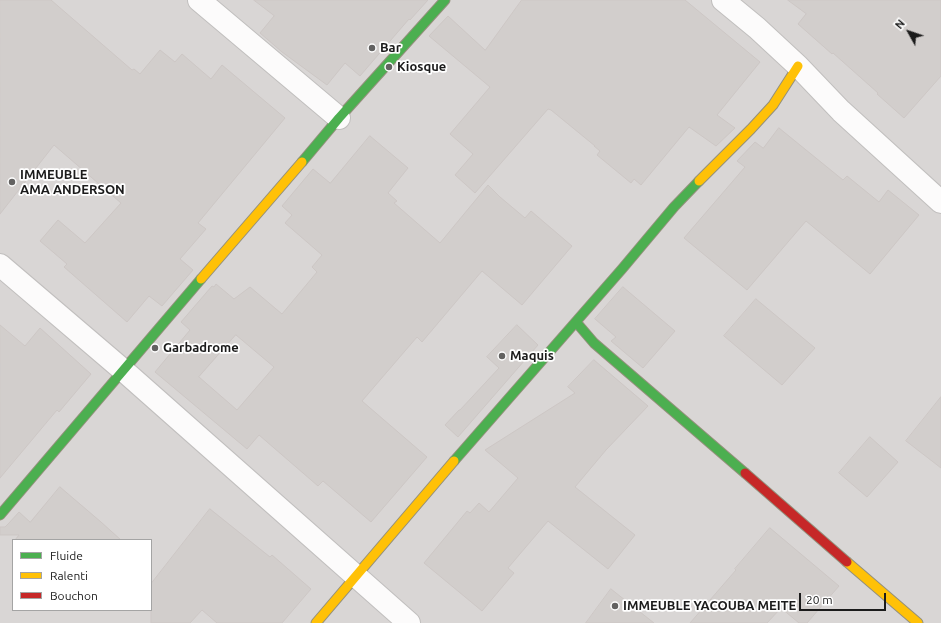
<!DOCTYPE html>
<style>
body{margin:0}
#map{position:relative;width:941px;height:623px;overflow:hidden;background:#eae6e3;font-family:Ubuntu,sans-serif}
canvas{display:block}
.legend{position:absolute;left:12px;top:539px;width:140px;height:72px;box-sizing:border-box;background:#fff;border:1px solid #a4a4a4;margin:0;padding:5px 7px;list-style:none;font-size:12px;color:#1b1b1b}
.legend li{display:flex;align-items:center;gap:8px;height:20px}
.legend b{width:20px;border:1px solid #a4a4a4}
.north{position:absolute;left:889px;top:12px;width:40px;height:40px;-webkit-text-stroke:3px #fff;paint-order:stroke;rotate:310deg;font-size:11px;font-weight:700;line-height:16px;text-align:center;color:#1b1b1b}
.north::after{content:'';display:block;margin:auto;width:14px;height:18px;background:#1b1b1b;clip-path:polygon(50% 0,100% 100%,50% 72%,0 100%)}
.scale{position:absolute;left:799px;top:593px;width:87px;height:18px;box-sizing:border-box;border:2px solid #1b1b1b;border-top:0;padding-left:5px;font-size:12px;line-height:14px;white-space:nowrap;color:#1b1b1b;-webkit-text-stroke:3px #fff;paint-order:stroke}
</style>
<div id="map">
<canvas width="941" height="623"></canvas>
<ul class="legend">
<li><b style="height:5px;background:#4caf50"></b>Fluide</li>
<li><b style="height:5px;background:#ffc107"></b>Ralenti</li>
<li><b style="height:5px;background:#c62828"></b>Bouchon</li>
</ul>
<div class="north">N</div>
<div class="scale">20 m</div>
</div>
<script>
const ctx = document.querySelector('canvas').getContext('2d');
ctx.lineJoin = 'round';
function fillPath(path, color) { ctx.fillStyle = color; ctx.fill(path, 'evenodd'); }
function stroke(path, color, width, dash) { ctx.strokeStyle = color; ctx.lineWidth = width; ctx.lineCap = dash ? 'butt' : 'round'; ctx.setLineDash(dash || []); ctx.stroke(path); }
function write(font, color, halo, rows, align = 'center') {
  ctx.font = font + ' Ubuntu,sans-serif'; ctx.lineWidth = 3.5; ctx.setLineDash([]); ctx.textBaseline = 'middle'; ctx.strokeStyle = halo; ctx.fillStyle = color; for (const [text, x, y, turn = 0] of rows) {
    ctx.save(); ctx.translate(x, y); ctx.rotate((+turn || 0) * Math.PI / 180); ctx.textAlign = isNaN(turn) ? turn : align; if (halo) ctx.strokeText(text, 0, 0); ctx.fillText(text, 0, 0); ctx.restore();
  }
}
const residential = new Path2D(`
 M0,0h941v623h-941zM13,540h138v70h-138z`);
const building = new Path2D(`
 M0,0h51l81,70 2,-1 6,5 20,-24 15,12 7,-8 29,25 11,-14 63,53 -87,105 8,6 -26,30 13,11 -31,36 -13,-10 -22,26 -63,-55 3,-3 -27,-23 18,-21 27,23 36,-40 -67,-58 -54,69z
 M254,0h174l-18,20 -1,-1 -49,57 -15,-13 -18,22 -45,-33 -22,-19 14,-17z
 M522,0h163l75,62 -43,53 18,13 -19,18 -27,-19 -48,58 -7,-6 -3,4 -34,-28 3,-4 -6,-5h1l-44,-36 -3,-1 -73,84 -20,-18 18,-21 -23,-20 40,-47 -61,-51 19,-20 37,34z
 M788,0h153v76l-37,42 -27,-24 1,-1 -45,-40 -1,1 -34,-30 8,-10z
 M779,128l64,52 4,-4 32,26 9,-12 31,25 -49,59 -64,-53 -59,69 -63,-52 61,-71 -8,-6 18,-19 8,6z
 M370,136l38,32 -20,25 9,8 -3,2 46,40 48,-58 12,12 25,21 6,-7 41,35 -50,59 -40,-34 -60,71 -5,-5 -55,64 65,56 -56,65 -48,-41 -5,5 -59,-51 -12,14 -92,-77 35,-42 -9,-8 31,-36 2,1 2,-3 18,15 16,-12 32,27 35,-42 -5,-5 10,-12 -37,-32 7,-8 -10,-9 31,-37 17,14zM236,335l38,32 -37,43 -38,-33z
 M623,287l52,44 -32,37 -32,-27 5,-4 -21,-18z
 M756,299l59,49 -33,37 -58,-49z
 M0,325l25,21 15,-18 51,46 -32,38 -2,-2 -57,68z
 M517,325l21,20 -80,92 -13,-12 14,-15h1l39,-42 -12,-11z
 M594,360l54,46 -42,44 -31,37 60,48 -27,34 -60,-48 -40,47 6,5 -32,38 -58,-48 43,-52 3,2 9,-10 10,9 29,-34 -33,-28 90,-57 -7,-6z
 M941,397v71l-35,-27z
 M870,437l28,25 -31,35 -28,-24z
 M60,487l41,35 20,18h-106l4,-5h-19v-8h5l4,-4 10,-11 11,10z
 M210,509l60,48 2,-2 39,34 -29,34h-65l-15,-13 -12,13h-39v-39z
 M770,528l69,58 -32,37h-8l-18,-15 -14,15h-77l46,-53 -1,-1z
 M611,589l43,34h-68z`);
const street = new Path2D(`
 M199,0l140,118
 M723,0l34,28 41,38 43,45 100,91
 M0,265l123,105 286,253`);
const fast = new Path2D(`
 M302,162l37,-44 106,-118
 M576,322l18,21 151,130
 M454,461l168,-192 52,-62 25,-26
 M0,515l201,-236`);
const slow = new Path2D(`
 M699,181l52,-52 22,-24 25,-39
 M201,279l101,-117
 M847,562l71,61
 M316,623l138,-162`);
const jam = new Path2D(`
 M745,473l102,89`);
const markers = [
 [372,48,4,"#636261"],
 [389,67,4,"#636261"],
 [12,182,4,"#636261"],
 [155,348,4,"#636261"],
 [502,356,4,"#636261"],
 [615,606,4,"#636261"]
];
const poiNames = [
 ["Bar",380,48],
 ["Kiosque",397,67],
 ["IMMEUBLE",20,175],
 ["AMA ANDERSON",20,190],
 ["Garbadrome",163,348],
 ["Maquis",510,356],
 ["IMMEUBLE YACOUBA MEITE",623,606]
];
fillPath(residential, '#d9d6d5');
fillPath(building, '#d2cecc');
stroke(building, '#cdc7c5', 1);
stroke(street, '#c1bfbe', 24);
stroke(fast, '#94907c', 11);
stroke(slow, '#94907c', 11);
stroke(jam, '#94907c', 11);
stroke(street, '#fcfbfb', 22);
stroke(fast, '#4caf50', 9);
stroke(slow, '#ffc107', 9);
stroke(jam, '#c62828', 9);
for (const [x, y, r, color] of markers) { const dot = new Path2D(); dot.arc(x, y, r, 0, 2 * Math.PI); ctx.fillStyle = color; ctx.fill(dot); stroke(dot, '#fff', 1.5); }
write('bold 13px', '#1b1b1b', '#fff', poiNames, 'left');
</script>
